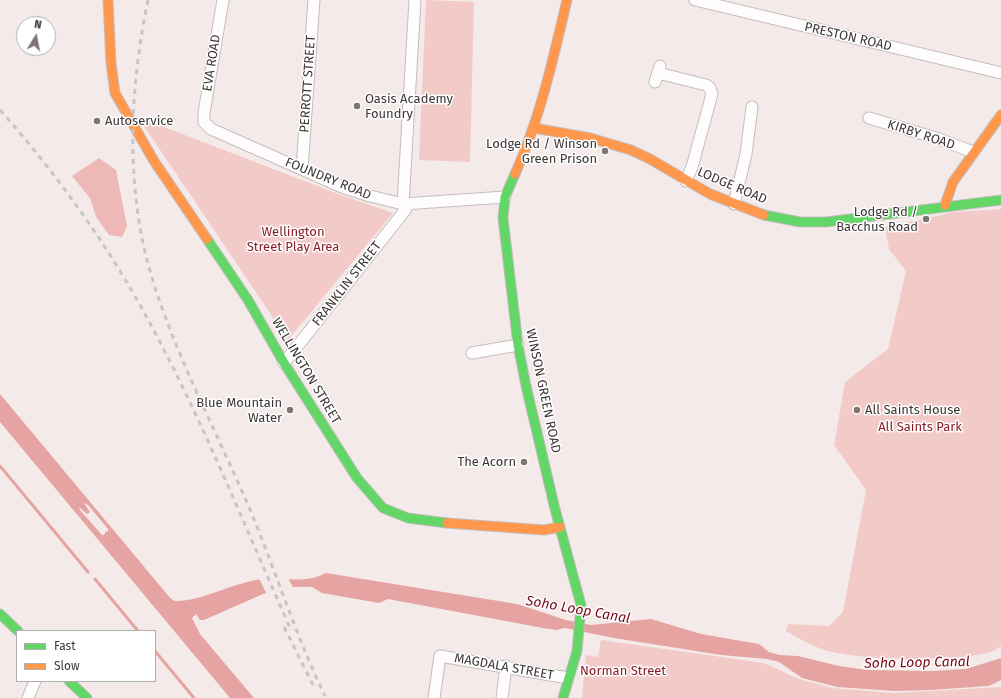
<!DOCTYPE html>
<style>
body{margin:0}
#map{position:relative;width:1001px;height:698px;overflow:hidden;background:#f5eaea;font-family:"Fira Sans",sans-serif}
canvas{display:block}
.legend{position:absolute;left:16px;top:630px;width:140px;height:52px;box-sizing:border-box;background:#fff;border:1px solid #b1afae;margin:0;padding:5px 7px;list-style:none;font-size:12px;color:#3d3635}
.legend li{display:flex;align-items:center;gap:8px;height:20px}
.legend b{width:20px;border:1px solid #b1afae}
.north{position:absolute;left:16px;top:16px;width:40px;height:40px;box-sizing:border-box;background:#fff;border:1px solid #b1afae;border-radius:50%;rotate:10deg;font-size:11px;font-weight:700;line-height:16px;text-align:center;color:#3d3635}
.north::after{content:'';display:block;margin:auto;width:14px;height:18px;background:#7d7574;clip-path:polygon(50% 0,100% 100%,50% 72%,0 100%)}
</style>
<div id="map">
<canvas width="1001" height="698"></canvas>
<ul class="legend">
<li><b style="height:5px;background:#63d668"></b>Fast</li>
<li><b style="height:5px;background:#ff974d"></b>Slow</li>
</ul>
<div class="north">N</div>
</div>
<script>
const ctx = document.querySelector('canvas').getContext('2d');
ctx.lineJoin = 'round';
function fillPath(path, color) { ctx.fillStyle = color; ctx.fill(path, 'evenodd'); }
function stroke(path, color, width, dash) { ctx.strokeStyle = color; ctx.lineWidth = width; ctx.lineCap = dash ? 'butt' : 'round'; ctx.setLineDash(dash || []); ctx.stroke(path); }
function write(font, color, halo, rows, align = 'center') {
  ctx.font = font + ' "Fira Sans",sans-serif'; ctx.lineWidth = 3; ctx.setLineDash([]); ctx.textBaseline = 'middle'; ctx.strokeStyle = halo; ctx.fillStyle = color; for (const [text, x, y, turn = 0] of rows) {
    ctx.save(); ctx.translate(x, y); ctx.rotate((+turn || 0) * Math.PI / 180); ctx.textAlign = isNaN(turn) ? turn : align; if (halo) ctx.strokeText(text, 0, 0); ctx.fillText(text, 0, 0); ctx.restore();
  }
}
const green = new Path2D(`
 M426,0l48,2 -4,160 -51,-2z
 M138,117l203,78 52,18 -105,127z
 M1001,209v437c-4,3 -9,6 -14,7 -37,9 -130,8 -166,-4 -12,-5 -24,-12 -35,-18l2,-7 41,2 14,-14 23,-122 -32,-45 11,-63 43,-33 18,-78 -17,-22 -4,-22 70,-15z
 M601,640l163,23 35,16 33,9 61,5 108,-6v11h-419l4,-43 12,2z`);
const forest = new Path2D(`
 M99,158l17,12 11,56 -5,11 -13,-2 -13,-18 -6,-19 -18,-22z`);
const water = new Path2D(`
 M0,394l171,205 4,2c23,1 57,-17 81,-21 23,-4 48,5 70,-7l191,31 49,16 25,5 60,-6 50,15 58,10 10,8 11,3 18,1 41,10 28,4 66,1 33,-2 35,-11v22l-12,6 -59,4 -35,1 -58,-4 -35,-9 -23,-16 -12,-3 -46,-4 -107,-17 -49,-10 -9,2 -13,-2 -155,-29 -9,4 -57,-10 -10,-6h-20l-29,7 -59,26h-4l-4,-6 -4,4 8,16 54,64h-24l-230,-276zM84,503l4,2 20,24v3l-2,-1 -2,4h-2l-22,-25 -1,-3 8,7 3,-2z`);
const pier = new Path2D(`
 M259,578h29l6,11 -27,6z`);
const stream = new Path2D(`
 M0,466l88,106
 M95,579l43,52
 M155,651l39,47`);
const street = new Path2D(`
 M223,0l-19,113v9l7,7 131,58 28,9 33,8 102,-7
 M695,0l306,73
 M658,73l48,12 4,3 2,6 -20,73 -6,14
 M655,82l5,-16
 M869,118l70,21 34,13
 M302,169l12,-169
 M403,204l12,-204
 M734,204l12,-50 6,-47
 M472,353l46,-8
 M284,363l119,-150 5,-8
 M28,698l7,-17
 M434,698l6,-42 128,22
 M502,698l4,-32`);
const fast = new Path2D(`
 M515,174l-10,23 -2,21 15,127 8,41 29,123 26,96 -4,46 -14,47
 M764,215l36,7h26l175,-22
 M207,239l41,61 36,63 73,115 26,30 25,10 39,5
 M0,614l18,17
 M69,681l18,17`);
const slow = new Path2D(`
 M108,0l3,63 4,30 39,68 53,78
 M534,128l56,10 41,12 19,9 60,35 54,21
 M515,174c25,-55 38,-115 52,-174
 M945,205l8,-23 48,-67
 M447,523l97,7 16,-3`);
const rail = new Path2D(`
 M148,0c-17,82 -22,170 -3,252 21,86 68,171 103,253 27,63 47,129 77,191
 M0,110c55,62 105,131 145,204 56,102 99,211 146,316
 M284,627l30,60`);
const markers = [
 [357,106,4,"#7d7574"],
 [97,121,4,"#7d7574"],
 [605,151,4,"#7d7574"],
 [926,219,4,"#7d7574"],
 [290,410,4,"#7d7574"],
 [857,410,4,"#7d7574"],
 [524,462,4,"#7d7574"]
];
const streetNames = [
 ["PRESTON ROAD",848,37,13],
 ["EVA ROAD",212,63,-81],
 ["PERROTT STREET",308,84,-86],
 ["KIRBY ROAD",921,135,18],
 ["FOUNDRY ROAD",328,179,22],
 ["LODGE ROAD",732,186,23],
 ["FRANKLIN STREET",347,284,-52],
 ["WELLINGTON STREET",306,371,59],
 ["WINSON GREEN ROAD",543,391,78],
 ["MAGDALA STREET",504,667,10]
];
const poiNames = [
 ["Oasis Academy",365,99,"left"],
 ["Foundry",365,114,"left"],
 ["Autoservice",105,121,"left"],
 ["Lodge Rd / Winson",597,144],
 ["Green Prison",597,159],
 ["Lodge Rd /",918,212],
 ["Bacchus Road",918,227],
 ["Blue Mountain",282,403],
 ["Water",282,418],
 ["All Saints House",865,410,"left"],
 ["The Acorn",516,462]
];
const parkNames = [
 ["Wellington",293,232],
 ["Street Play Area",293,247],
 ["All Saints Park",920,427],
 ["Norman Street",623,671]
];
const waterNames = [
 ["Soho Loop Canal",578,610,10],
 ["Soho Loop Canal",917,663,-1]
];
fillPath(green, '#f2cac7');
fillPath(forest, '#eeb8b6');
fillPath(water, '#e5a4a1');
fillPath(pier, '#f5eaea');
stroke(stream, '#e5a4a1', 3);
stroke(street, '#c5bdbc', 13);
stroke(fast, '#c5bdbc', 11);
stroke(slow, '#c5bdbc', 11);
stroke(street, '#fefcfc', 11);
stroke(fast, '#63d668', 9);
stroke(slow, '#ff974d', 9);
stroke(rail, '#c8c5c5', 3, [5, 5]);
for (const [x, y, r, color] of markers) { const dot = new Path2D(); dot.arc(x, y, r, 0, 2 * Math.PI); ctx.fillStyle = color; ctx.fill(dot); stroke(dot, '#fff', 1.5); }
write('13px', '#3d3635', '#fff', streetNames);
write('13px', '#3d3635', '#fff', poiNames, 'right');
write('13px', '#871f25', '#fff', parkNames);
write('italic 14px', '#750716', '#fff', waterNames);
</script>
